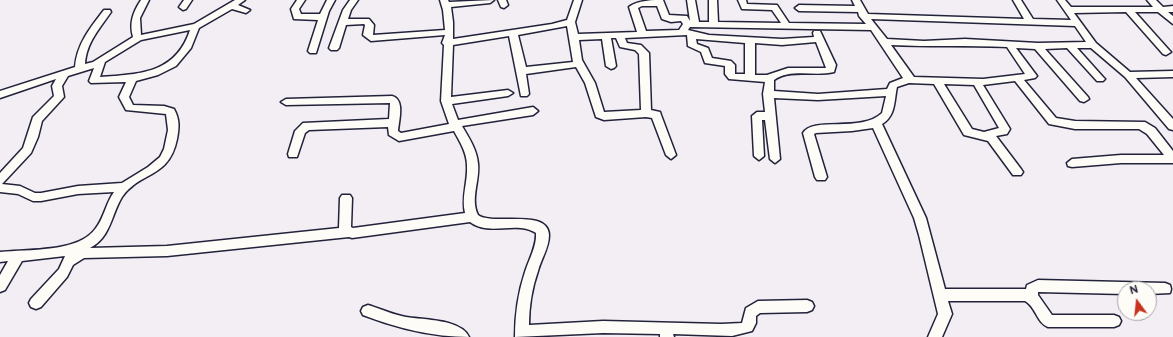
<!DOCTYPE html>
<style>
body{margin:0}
#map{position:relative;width:1173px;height:337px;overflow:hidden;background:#f2eef4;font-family:"Balsamiq Sans",sans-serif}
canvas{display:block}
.north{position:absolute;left:1117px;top:281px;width:40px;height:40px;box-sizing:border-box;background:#fdfcf7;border:1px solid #a5a5ac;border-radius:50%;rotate:345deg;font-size:11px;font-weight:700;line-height:16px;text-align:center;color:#22223b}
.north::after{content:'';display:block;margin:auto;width:14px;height:18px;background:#c8321e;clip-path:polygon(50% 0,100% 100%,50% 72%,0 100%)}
</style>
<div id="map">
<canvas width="1173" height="337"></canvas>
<div class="north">N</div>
</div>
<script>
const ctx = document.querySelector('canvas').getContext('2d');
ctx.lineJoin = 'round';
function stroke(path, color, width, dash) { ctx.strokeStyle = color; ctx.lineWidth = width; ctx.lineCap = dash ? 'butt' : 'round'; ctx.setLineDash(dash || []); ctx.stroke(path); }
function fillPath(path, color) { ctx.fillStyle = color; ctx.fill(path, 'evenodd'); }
const minor = new Path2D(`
 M141,0h8l-9,18 1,17 53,-11 41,-24h10l-7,5 12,5 -4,3 -14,-4 -33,19 -8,20 -15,18 -18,9 -22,6 -7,16 4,8 31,1 10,3c6,11 5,19 3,30 -8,40 -37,32 -55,58 -11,18 -11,40 -32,51l77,-2 172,-18 1,-30 2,-3h8l2,3 -1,29 2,1 112,-15c-4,-16 3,-31 2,-47 0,-13 -7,-24 -13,-35l-55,10 -10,-6 -1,-8 -79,3 -4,3 -8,24h-8l-1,-3 7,-23 8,-8 86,-4 1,-16 -104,2 -5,-3 5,-3 106,-3c13,3 7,24 6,35l3,2 48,-9 -8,-23 3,-56 -2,-2 3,-8 -74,6 -8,-6 2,-10 -1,-1 -18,1 -7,23 -2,2h-6l-2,-2 14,-38 7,-10h8l-7,10 -3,9h21l5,6 -1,10 72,-5 -2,-20 -3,-10h8l1,2 45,-2 -4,3 -39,4 2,15v17l99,-15 15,-4 7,-20h8l-7,22 3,12 59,-2 -8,-25c8,-7 25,-7 34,-7l6,15 18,1 3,5 -3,-21h8l4,22h10v-22h8l1,22 63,1 -9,-13 -30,-1 -4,-9h8l1,4 30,1 12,18 77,1 -7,-8 -1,-4 -59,-1 -4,-3 4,-3 56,1 -3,-6h8l8,14 156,5 -11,-19h8l12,19 38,1 -14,-20h8l6,7h82l-6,-7h9l7,7 10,-1v6h-5l5,4v8l-15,-12h-23l34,38 2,2 -5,3 -3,-1 -37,-42 -52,1 22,30 34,29 43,-1v6l-37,1 37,41v11l-4,-1 -44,-52 -34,-29h-14l26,29 2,2 -2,2h-6l-30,-33 -22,1 43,48 1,2 -5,3 -4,-1 -45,-52 -19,-1 21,28 -2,2 -11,2 32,38 19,3 70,1 10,6 18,23v12h-52l-49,4 -4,-1 -1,-3 5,-4 49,-4h43l-17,-21 -8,-5h-64l-26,-5 -34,-43 -32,4 27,44 -3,5 -11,2 25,33 2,3 -2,3h-8l-25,-34 -24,-6 -30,-51 -25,-1 -12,4c-3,13 -1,29 -15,37l44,94 19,71h81l1,-4 11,-5 127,3 5,2 1,4 -1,4 -21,1v-5h-24v5l-87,-2v3l14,20h62l5,2 2,4 -2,4 -5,2h-66c-11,-4 -12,-20 -23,-26h-77l4,13 -10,23h-14l10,-23 -19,-79 -5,-17 -41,-90 -21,3 -36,2 -2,1 13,43 -2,3h-8l-2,-3 -12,-44c10,-17 58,0 79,-20l4,-17 -68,4 -44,-2 6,61 -5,4 -5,-4 -5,-39h-3l2,36 -5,4 -5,-4 -2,-40 5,-4h8l-2,-18 2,-12 -36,-3 -4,-5v-8l-20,-3 -4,-11 -13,-6 -1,-11 -62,3 2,5 14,2 8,8 2,57 9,2 1,3 15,40 -5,4 -5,-4 -14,-37 -6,-1 -42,3 -8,-3 -11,-34 -9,-16 -50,7 3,20 -2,2h-6l-12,-60 -56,9 -2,52 57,-7 5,3 -5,3 -56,8 6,16 75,-13 5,4 -5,4 -71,11c7,12 15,24 16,38 2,16 -8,35 0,51 15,11 70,-7 71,20 0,13 -8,24 -11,36 -6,17 -9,36 -9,54l74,-4 118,3 21,-1 4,-15 12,-7 49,-1 5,2 2,4 -2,4 -5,2 -47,1 -4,3v7l-4,8 -20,5 -59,-2 1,3h-14v-3l-57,-1 -88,4c0,-22 3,-44 10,-65 4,-13 12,-26 11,-39 -20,-13 -46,4 -66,-11l-118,16 -3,-1 -182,19 -83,2 -11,7 -6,12 -26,30 -5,2 -5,-2 -2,-4 2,-4 28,-30 6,-13 -43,5 -17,29 -5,2v-17l8,-14 -8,1v-10c27,-3 79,1 96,-24 8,-10 10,-25 18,-36l-36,2 -37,7h-8l-15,-7 -18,-2v-19l23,-25 10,-31 21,-21 -2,-10 4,-7 -56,19v-7l75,-24c2,-23 15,-39 29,-57h6l1,2c-11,16 -25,31 -26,52l8,-2 40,-25c-4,-14 0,-25 8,-37zM642,6h15l5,13 9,3 10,-1 2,3 -4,6 -33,1 -8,-23zM871,19l204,7 11,16 -48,1 -73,-4 -41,2 -37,-2zM567,26l6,36 -47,5 -8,-32zM690,27l181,3 32,48 -13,5 -3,6 -69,5 -44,-3v-11c17,-12 41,-3 60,-8l2,-7 -16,-34h-6l-1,2 1,4 -32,2 -73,-4 -21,-5zM190,30c-14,44 -51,44 -90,47l5,-15 36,-22zM611,38h5l4,9 15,3 4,4 2,56 -37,2 -9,-29 -13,-23 -3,-20 23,-1 4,27 5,3 3,-1 2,-2zM696,39l49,4v31h-10v-9l-4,-4 -19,-3 -4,-10 -11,-4zM816,42l10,26h-38l-21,7h-12v-32l27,2zM891,45c39,2 77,0 116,2l18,27 -42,5 -69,-2zM94,68l-5,13 2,2 35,-1 -7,15 7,13 40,4 2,16 -4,19 -4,8 -12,10 -26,16 -44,3 -37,7h-6l-15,-7 -18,-2 29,-31 7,-16 4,-16 22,-24 -2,-11 6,-10zM944,84l30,1 25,43 -15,4 -12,-3z
 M184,0h8l-6,9 -3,1 -4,-3z
 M297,0h8l-6,9 2,5h19l7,-14h8l-6,11 -13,42h-6l-2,-2 10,-31 -24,-1 -3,-10z
 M498,0h8l2,5 -4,3 -3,-1z
 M368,305c13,4 26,10 38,12 18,3 55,2 63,20 -36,0 -72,-9 -106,-22l-2,-4 2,-4z`);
stroke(minor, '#22223b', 3);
fillPath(minor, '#fdfcf7');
</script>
